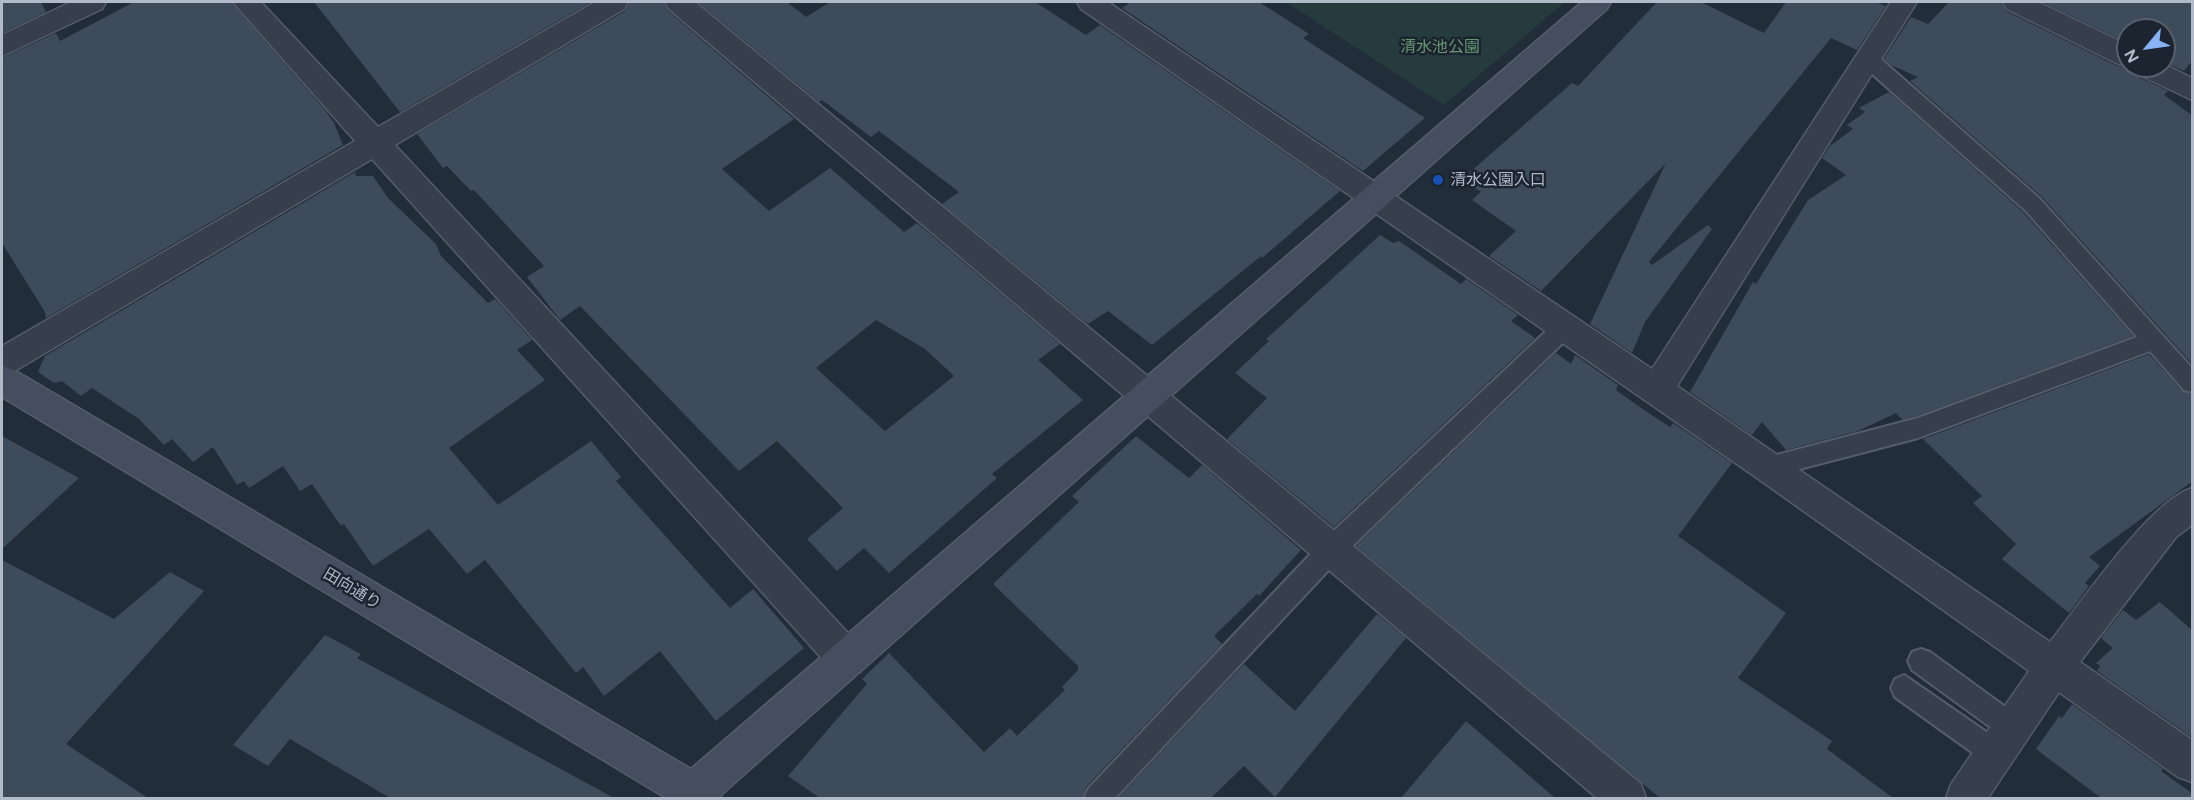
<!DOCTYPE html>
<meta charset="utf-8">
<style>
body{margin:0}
#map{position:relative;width:2194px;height:800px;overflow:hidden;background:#222d3a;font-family:Figtree,sans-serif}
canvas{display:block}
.frame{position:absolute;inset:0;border:3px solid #b1bac7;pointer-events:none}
.north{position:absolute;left:2116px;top:18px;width:60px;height:60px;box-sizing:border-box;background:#1b242f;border:2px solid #57606c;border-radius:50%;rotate:241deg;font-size:16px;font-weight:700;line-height:24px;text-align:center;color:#b1bac7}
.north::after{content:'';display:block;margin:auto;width:21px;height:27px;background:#86b3f7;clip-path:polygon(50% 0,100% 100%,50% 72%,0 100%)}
</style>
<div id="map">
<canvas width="2194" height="800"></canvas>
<div class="frame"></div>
<div class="north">N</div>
</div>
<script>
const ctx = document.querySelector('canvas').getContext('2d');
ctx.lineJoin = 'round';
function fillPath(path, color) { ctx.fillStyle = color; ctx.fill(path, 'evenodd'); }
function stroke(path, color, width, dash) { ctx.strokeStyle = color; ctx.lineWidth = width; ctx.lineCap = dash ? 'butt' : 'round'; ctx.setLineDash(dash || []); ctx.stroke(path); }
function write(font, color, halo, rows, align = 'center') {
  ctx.font = font + ' Figtree,"Noto Sans JP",sans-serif'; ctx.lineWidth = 5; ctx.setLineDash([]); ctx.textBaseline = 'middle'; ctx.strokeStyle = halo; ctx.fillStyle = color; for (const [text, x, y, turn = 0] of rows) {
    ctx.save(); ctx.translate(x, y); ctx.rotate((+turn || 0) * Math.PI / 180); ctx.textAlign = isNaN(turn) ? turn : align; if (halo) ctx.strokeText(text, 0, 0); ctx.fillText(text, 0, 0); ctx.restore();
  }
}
const green = new Path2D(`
 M1286,2h279l-121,103z`);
const building = new Path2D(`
 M2,2h39l5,10 -44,21z
 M134,2h97l94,108 9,13 9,22 -297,173 -1,-6 -43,-69v-185l54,-25 4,8z
 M314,2h277l-191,110z
 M630,2h33l5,9 126,108 -72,50 47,42 61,-43 74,64 13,-9 143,121 -22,16 45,40 -91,74 5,4 -108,95 -25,-25 -27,23 -30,-32 36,-31 -66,-67 -38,30 -159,-165 -20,14 -33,-43 17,-11 -70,-76 -3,1 -24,-25 -4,2 -26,-34 208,-123zM876,320l49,29 29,27 -69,55 -69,-63z
 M698,2h89l19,15 24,-15h205l51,33 14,-10 240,166 -78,67 -1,-2 -109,89 -44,-34 -20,13 -146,-120 17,-12 -80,-61 -8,6 -49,-37 -3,2z
 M1131,2h128l50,32 -6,4 122,80 -62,53 -241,-163z
 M1657,2h44l63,31 22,-31h89l11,4 -29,44 -26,-12 -182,224 3,3 56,-40 4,4 -67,93 -13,31 -42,-29 76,-161 -125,128 -52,-35 27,-25 -44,-31 9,-8 -19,-13 110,-96 6,3z
 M1949,2h52l5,9 111,55 13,2 4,7 34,16 -4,4 29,21v249l-151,-168 -132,-116 8,-4 -27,-12 -7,-6 27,-42 17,7z
 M2042,2h151v58l-9,11 -20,-9v-32h-36v13z
 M1889,92l135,121 109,123 -216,80 -14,4 -7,-7 -38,18 -72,19 -24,-28 -10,13 -62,-43 63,-110 3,2 52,-84 38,-25 -24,-17 8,-12 23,-17 -6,-4 18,-13 -6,-4z
 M355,172l1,4h17l15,22 48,46 5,12 47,47 7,-4 37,41 -15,10 28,30 -96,68 49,57 93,-64 30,36 -5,4 114,127 23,-19 51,59 -88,73 -56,-70 -56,45 -21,-29 -7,6 -91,-113 -18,14 -38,-45 -56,37 -29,-42 -3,2 -29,-42 -12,7 -17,-25 -34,22 -5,-7 -7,4 -24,-38 -20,15 -21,-23 -8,6 -25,-26 -47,-31 -11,8 -19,-15 -8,2 -16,-11 7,-16z
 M1380,235l13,8 6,-2 62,43 5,-5 52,36 -7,6 24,17 -201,189 -107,-88 40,-41 -32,-25 34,-32 -3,-2z
 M1556,353l15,11 4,-9 43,30 -2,5 25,18 29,19 3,-4 59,40 -54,73 108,77 -48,65 94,63 -5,8 66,49h-233l-304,-252z
 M2149,354l33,37 11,3v87l-104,76 11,9 -15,17 4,3 -20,27 -67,-54 14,-15 -43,-41 9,-7 -59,-57z
 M2,436l77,42 -77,71z
 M1136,436l53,42 13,-13 99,85 -42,46 -2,-2 -43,42 8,8 -136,143 -4,11h-262l-32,-22 79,-92 -5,-5 27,-26 95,99 26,-24 7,8 48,-46 -3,-3 16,-17v-4l-85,-82 86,-82 -7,-6z
 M2,560l112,59 56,-47 34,19 -138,153 82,54h-146z
 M2160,602l33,29v102l-3,3 -93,-65 3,-5 -4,-3 17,-15 -12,-10 22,-28 13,10z
 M1377,614l29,24 -131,159 -31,-31 -33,32h-93l126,-134 51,47z
 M325,635l36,19 -4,4 257,140h-224l-100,-59 -22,27 -35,-21z
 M2072,704l91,65 -2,2 32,23v4h-92l-65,-49 23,-33 3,2z
 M1466,721l89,77h-154z`);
const lane = new Path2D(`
 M1868,52l7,2 165,145 152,169v24l-8,-2 -34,-39 -232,87 -149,39 -8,-3 -4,-7 4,-7 8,-3 149,-39 219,-81 -111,-126 -165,-147 -2,-5 2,-5z
 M1565,318l8,3 3,6 -3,6 -234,226 -224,239h-31l4,-9 233,-246 236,-222z
 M1921,649l9,3 92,67 4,9 -4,9 -9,4 -9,-4 -92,-67 -4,-9 4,-9z
 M1904,675l101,70 4,9 -4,9 -9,4 -9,-4 -92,-66 -4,-9 4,-9z`);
const street = new Path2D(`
 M71,2h35l-4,7 -100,47v-21z
 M233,2h28l117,125 217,-125h33l-4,7 -229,136 465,501 6,13 -6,13 -13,5 -13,-5 -462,-513 -359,213 -11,4v-30l353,-205z
 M665,2h30l946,782 5,14h-49l-928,-789z
 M1077,2h31l544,367 239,-367h26l-240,384 373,256c30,-38 100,-141 142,-154v37l-16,12 -96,125 112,78v42l-14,-5 -119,-85 -71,106h-42l5,-14 78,-113 -272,-193 -676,-469z
 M2003,2h35l90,43v21h36v-2l28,14v22l-57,-27 -4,-7 -13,-2 -111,-55z`);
const secondary = new Path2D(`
 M1582,2h29l-4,7 -886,786v3h-55l-664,-401v-31l12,4 677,399z`);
const markers = [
 [1438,180,6,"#1a4fb4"]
];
const parkNames = [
 ["清水池公園",1440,47]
];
const poiNames = [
 ["清水公園入口",1450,180]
];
const streetNames = [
 ["田向通り",352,589,31]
];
fillPath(green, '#253b3d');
fillPath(building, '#3e4b5a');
stroke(lane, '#545d69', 4);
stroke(street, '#545d69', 3);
stroke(secondary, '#545d69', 3);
fillPath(lane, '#363f4b');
fillPath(street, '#363f4b');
fillPath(secondary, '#444e5e');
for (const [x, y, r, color] of markers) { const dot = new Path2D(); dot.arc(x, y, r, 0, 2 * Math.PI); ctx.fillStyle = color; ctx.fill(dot); stroke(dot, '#1b242f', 2); }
write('16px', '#689872', '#1b242f', parkNames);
write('16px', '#b1bac7', '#1b242f', poiNames, 'left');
write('16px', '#b1bac7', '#1b242f', streetNames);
</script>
